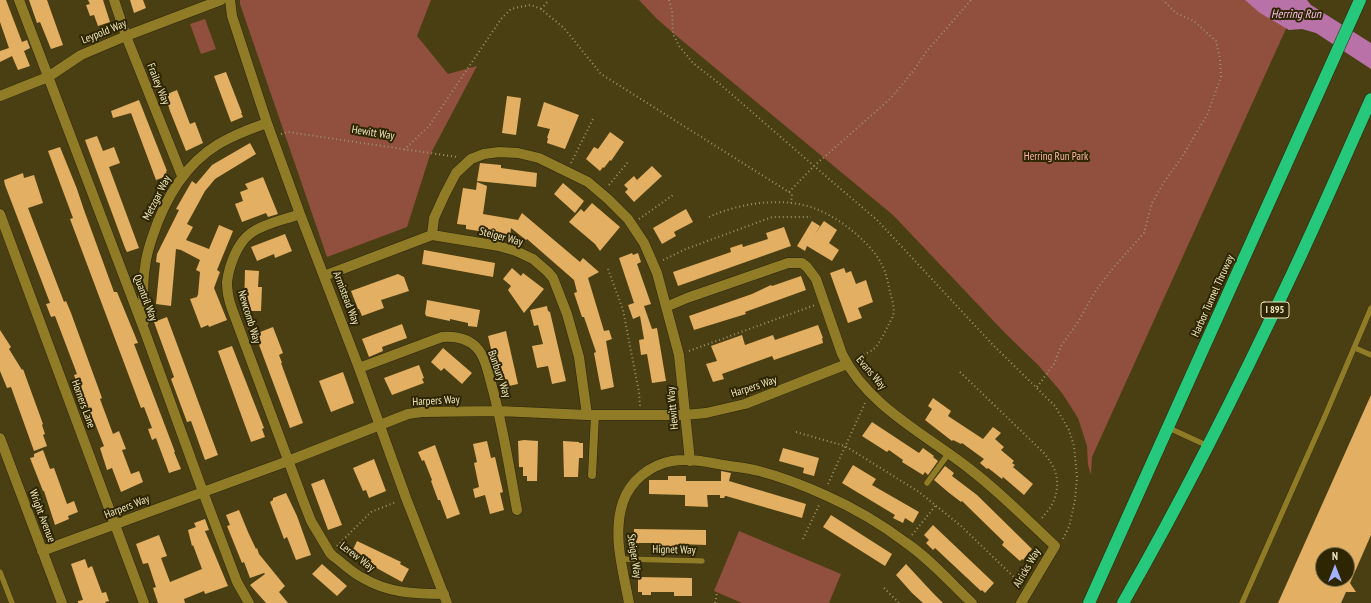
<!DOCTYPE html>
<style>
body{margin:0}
#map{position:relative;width:1371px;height:603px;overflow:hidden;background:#4a3f13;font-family:"PT Sans Narrow",sans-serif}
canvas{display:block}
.north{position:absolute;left:1315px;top:547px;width:40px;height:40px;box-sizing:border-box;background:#2e2602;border:1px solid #7c734e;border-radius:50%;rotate:0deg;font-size:11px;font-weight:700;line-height:16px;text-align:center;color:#f0e7bf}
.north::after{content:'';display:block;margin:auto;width:14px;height:18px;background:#a4b1fc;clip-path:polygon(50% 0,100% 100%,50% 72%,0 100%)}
</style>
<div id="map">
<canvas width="1371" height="603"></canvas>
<div class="north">N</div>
</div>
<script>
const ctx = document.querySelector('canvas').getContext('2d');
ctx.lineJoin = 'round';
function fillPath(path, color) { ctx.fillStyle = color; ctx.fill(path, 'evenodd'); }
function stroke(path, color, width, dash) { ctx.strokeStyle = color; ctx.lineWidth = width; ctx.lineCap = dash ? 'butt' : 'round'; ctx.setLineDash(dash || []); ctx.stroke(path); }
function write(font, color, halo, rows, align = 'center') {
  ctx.font = font + ' "PT Sans Narrow",sans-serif'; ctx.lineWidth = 4; ctx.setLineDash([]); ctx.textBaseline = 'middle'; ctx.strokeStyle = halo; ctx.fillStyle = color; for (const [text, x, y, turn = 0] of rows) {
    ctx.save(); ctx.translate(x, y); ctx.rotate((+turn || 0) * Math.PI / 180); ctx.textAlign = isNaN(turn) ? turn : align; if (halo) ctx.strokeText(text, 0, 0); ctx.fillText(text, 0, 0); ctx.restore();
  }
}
const green = new Path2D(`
 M240,0h191l-14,36 31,38 29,-8 -47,89 -23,72 -80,30 -87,-253z
 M639,0h660l-207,457 -1,18 -3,-10 -1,-19 -9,-28 -16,-25 -23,-27 -34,-33 -112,-118 -214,-177 -22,-19z
 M205,19l11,30 -15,5 -11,-30z
 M739,531l102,43 -12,29h-87l-28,-12z`);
const water = new Path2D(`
 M1245,0h62l4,5 60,38v26l-55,-36 -14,-4 -13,1 -29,-17z`);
const building = new Path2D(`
 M0,0h6l16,42 5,-2 3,8 -6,3 6,15 -12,4 -6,-14 -12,6v-11l9,-3 -9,-26z
 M29,0h18l16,45 -12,4 -11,-27 -3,1z
 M88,0h15l7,22 -12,4 -4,-11 -4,1 -4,-11 4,-1z
 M130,0h13l3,8 -12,5z
 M226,72l16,41h-1l2,4 -12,5 -17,-46z
 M177,90l13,34 5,-2 8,21 -17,8 -16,-40 -5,-16z
 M507,96l14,2 -5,37 -14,-2z
 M139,100l28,71h-1l1,5 -11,4 -25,-67 -18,5 -2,-7z
 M544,102l35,13 -14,34 -18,-6 1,-5h-1l3,-9 -13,-3z
 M610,132l14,10 -13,19 -1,-1 -6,8 -1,-1 -3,4 -14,-12 8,-12 4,2z
 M97,136l6,15 11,-4 6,16 -11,4 30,81 -12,4 -2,-4 -40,-108z
 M250,143l6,11 -41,25 -10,12 -18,33 6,3 -7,13 23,9 10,-24 14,6 -16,39 3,2 -6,16 13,32 -18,7 -1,-2 -7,3 -11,-29 7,-2v-1l1,-1 2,-23 -4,-2 4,-10 -19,-10 -5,-1 -5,57 -15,-2 4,-41 -4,-1 1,-8 22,-44 -3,-1 16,-28 4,3 16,-19z
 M60,147l17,42 7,21 30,82h3l21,51 -4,1 41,108h-1l7,17 -12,4 -13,-35 -4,2 -4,-11 4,-1 -8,-21 -3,1 -71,-189 3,-1 -25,-67z
 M480,163l21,2v3l36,5 -1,14 -59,-6z
 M652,166l10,10 -28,26 -9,-10 3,-3 -4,-4 10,-9 3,4z
 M23,173l1,5 10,-3 9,28 -15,5 36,94 2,-1 5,12 31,85 -2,1 13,35 6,-3 7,18 -4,1 9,24 8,-3 4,11 -22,10 -9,-24 -5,2 -7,-22 4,-2 -10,-25 -3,2 -4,-11 -13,-37 3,-1 -22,-58 -4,1 -5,-13 4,-1 -45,-118 -1,-5z
 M263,177l15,37 -10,3 -2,-4 -24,9 -7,-18 8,-3 -3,-9 8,-3 -3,-5z
 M477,182l10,4 -4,28 35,6 4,-7 58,49 3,-4 16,14 -11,6 16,53 5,-1 3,9 -6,2 8,46 -13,3 -7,-37 2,-1 -12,-35h-2l-8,-24 3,-1 -3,-12 -47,-41 -1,1 -15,-12 -1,8 -44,-7v-4l-9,-1 6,-36 13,2z
 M563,183l21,18 -9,12 -21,-19z
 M592,203l28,24 -20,24 -5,-7 -26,-22 12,-13 3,3z
 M686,209l7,13 -19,10 2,4 -14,8 -9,-16z
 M812,221l8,5 -5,8 9,-13 13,9 -8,13 10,7 -7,11 -25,-15 -2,5 -8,-5z
 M784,227l7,19 -113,40 -5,-14 58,-20 -1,-4 12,-4 1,3 25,-8 -2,-6z
 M285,234l7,17 -17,7 -1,-4 -17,7 -6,-14z
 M424,250l71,13 -2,14 -71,-13z
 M632,253l1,2 5,-2 3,9 -4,2 14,40 -7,2 8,23 5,-1 9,53 -14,2 -5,-29 -6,1 -2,-15 5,-1 -4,-23 -7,3 -5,-14 6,-2 -15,-45z
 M512,268l9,8 2,-3 21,16 -20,24 -16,-23 3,-4 -8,-7z
 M844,268l2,5 5,-2 5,13 10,-4 7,22 -15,6 4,10 -14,5 -18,-50z
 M245,270l14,1 -1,16h4l-1,24h-17z
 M398,274l6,3 5,14 -28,9 3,8 -22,8 -3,-7h-1l-7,-18z
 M801,276l5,14 -61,22 1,2 -52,16 -5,-14 63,-22 19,-9 1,1z
 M427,300l53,10 -3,17 -9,-1v-3l-18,-4v2l-24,-5v-1l-1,-1z
 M547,306l1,5 2,1 16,69 -14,3 -4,-18 -11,2 -5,-22 11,-2 -5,-19 -4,1 -4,-16z
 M167,317l51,138 -13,5 -14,-39 -4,1 -16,-43 3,-2 -20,-55z
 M402,324l5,14 -25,9 1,4 -14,6 -7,-18z
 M818,325l5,13h-1l1,5 -49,17 -2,-4 -50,18 2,5 -11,3 -7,-18 11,-3 -6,-15 31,-11 3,10 28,-10 2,5z
 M273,327l10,26 -4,2 3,8h-1l22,60 -13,5 -35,-94z
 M0,330l11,17 -2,2 13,21 1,-1 20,55 -1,1 3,9 -2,1 4,11 -13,5 -23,-64 -4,1 -7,-17z
 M506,331l12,53 -14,3 -9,-34h-3l-4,-17z
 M232,346l32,82 -2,1 3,8 -14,5 -33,-91z
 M443,348l29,25 -10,11 -18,-16 -3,3 -10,-9z
 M419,365l5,13 -2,1 2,4 -32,12 -8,-17z
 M343,372l11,31 -23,9 -12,-31z
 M1371,395v140l-21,48 6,9h-10l-5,11h-63zM1323,555h24v24h-24z
 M933,398l18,13 -3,5 35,23 10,-12 8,6 -6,6 9,8 -3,3 13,11 -2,2 3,2 -2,2 20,17 -9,11 -21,-18 -1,2 -10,-8 -4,-3 -1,1 -7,-6 4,-4 -22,-16 -1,1 -8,-4 -1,1 -27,-21 7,-11 -4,-3z
 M872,422l47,31 4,-5 11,8 -1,1 5,4 -10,14 -3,-3 -2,3 -21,-13 1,-2 -14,-10 -2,2 -25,-16z
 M524,440l14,1 -1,40h-10v-5h-4v-9h-4l-1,-26z
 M487,441l4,17 4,-1 8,35 -3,1 4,17 -14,4 -5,-19 -10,3 -2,-9 6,-2 -5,-24 3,-1 -4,-18z
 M563,441l16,1v1h4v15h-4l-1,19h-14z
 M435,445l25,69 -13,5 -7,-19h-2l-7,-19 1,-1 -8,-20 -2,1 -4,-9z
 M783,448l36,10 -5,18 -11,-3 1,-5 -25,-7z
 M43,450l7,19 4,-1 13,36 7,-3 4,11 -10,4 1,3 -14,6 -11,-34h-1l-13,-33 4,-1v-3z
 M374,459l12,32 -17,7 -3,-8 -3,1 -10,-23z
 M853,465l23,14 -4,6 47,27 -6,11 -8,-5 -2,5 -10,-5 2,-3 -53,-32z
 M945,466l9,7 -2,3 25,19 55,54 -9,11 -1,-1 -2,2 -18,-16 2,-3 -42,-41 -1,1 -13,-10 -14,-12z
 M721,471l10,2 -2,8 77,23 -4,14 -76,-22h-1l-1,2h-4v-3h-13l1,12 -23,-1v-11l-36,-1v-14h19v-4h18v5h35z
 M324,479l18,46 -14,5 -17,-46z
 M286,493l11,23 14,39 -15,5 -9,-23 -3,2 -14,-37 3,-2v-2z
 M239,510l9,22 8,17 1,-1 2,6 26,32 -6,6 9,11h-22l-16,-18 15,-11 -1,-1 -14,5 -6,-16 -2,1 -15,-37 3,-1 -4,-10z
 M831,515l61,39 -7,12 -62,-39z
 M205,519l4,11 -4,1 23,55 -17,6 -6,2 -1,-3 -20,8 1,4h-27l-5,-15 3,-1 -8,-24 -5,1 -7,-20 23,-9 8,21 -6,2 9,24 32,-13 -9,-24 -1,1 -4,-16 8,-3 -2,-4z
 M933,525l61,58 -9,10 -3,-3 -1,1 -46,-43 -2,2 -7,-7 3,-3 -5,-5z
 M634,529l72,1v15l-28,-1v4h-25v-5h-19z
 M357,541l44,21 -1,2 9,5 -7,13 -51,-28z
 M85,559l3,9 4,-2 10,27 4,-1 3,9 -4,1 1,1h-28v-2l5,-1 -12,-36z
 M322,564l25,22 -10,10 -25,-22z
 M906,564l26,28 11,11h-20l-11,-10 -16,-18z
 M638,577l54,1v18h-18v-4h-23v3h-9v-3h-4z`);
const path = new Path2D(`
 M669,0l3,10 1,24 6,12 14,17 28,22 93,81 63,54 116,125 62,61 14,24 5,16 3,31 -2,23 -6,27 -6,12
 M541,9l8,-9
 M281,134l7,-2 169,25
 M404,150l25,-24 72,-107 10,-10 8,-2 12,-2 10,4 23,19 37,46 191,120 -1,9
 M571,163l23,-46
 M609,185l19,-23
 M789,192l25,-26 77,-68 23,-28 12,-18 45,-52
 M709,217c30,-14 75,-21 107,-8 22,8 54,33 65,54 5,9 7,19 9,29 2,7 5,17 3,24 -2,5 -5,9 -7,14 -3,6 -6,12 -11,18 -5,4 -12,7 -18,10
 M639,219l34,-24
 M663,260l23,-11 86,-32h39
 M608,269l15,41 16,82 1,14
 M689,351l126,-46
 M960,372l84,81c12,15 17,28 10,47 -2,6 -8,13 -12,18
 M1037,387l17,-23 7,-18 17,-24 18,-32 18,-23 30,-34 8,-30 12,-21 18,-25 25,-42 14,-38 -1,-18 -4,-18 -22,-20 -18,-8 -13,-13
 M796,432l49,14 74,46 42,34 58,56
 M828,484l37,-81
 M912,535l24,-30
 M803,539l17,-36
 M337,546l34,-34 25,-10
 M884,588l15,15
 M715,603l2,-10`);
const service = new Path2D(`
 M1355,348l16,7
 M1169,428l39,18
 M927,483l22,-30
 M622,559l80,2
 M0,572l12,31
 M1242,603l83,-187 46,-108`);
const pedestrian = new Path2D(`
 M592,475l3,-60`);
const minor = new Path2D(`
 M19,0l126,332 58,160 34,90 12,21
 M114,0l12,36 56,140
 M230,0l2,16 35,107 33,91 59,154 47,130 41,105
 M0,96l48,-19 33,-22 45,-19 95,-36
 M0,214l144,389
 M300,214c-16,6 -35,9 -49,19 -14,10 -22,33 -24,49 0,9 2,19 5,27l72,194 7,18 19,32 3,3c10,7 19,17 30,22 25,15 52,16 81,16
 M432,235l2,-17 11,-24 11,-21 15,-14 13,-5 15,-2 19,1 21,5 49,24 20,17 20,20 16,24 13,30 22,82 11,106
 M324,276l108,-41 67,11 17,5 17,8 15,13 5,6 14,36 12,43 8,58
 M666,307l21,-9 101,-35h14l5,4 9,12 26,75c26,53 85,81 129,116 30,23 56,50 84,76l-34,57
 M144,322c-1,-18 -2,-37 1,-55 1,-10 4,-20 7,-29 12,-37 31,-72 65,-93 16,-10 33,-16 50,-22
 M359,368l83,-31c12,-1 25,1 34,10 9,9 12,25 15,36 12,42 18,84 26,127
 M0,438l62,165
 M42,551l246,-90 120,-47 14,-2 77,-1 88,4h98l21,-2 39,-9 102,-40
 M629,603c-6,-33 -17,-69 -6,-101 7,-21 27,-37 49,-41 16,-3 35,1 51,4 12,2 24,3 36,6 23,6 46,15 68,25 27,12 54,28 78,46 25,17 45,40 67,61`);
const motorway = new Path2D(`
 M1089,603l271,-603
 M1123,603c62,-108 117,-218 170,-331 27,-57 52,-115 78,-173`);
const shields = [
 [1275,310,28]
];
const shieldNames = [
 ["I 895",1275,310]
];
const streetNames = [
 ["Leypold Way",104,32,-22],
 ["Frailey Way",158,84,68],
 ["Hewitt Way",373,133,9],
 ["Metzgar Way",157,198,-63],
 ["Steiger Way",501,237,15],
 ["Harbor Tunnel Thruway",1213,296,-66],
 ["Quantril Way",145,298,69],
 ["Armistead Way",346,298,69],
 ["Newcomb Way",249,317,73],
 ["Evans Way",871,373,50],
 ["Bunbury Way",499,374,71],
 ["Harpers Way",754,387,-18],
 ["Harpers Way",436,401,-3],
 ["Horners Lane",83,404,70],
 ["Hewitt Way",673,408,-95],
 ["Harpers Way",127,507,-21],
 ["Wright Avenue",42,516,69],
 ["Hignet Way",674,550,1],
 ["Steiger Way",634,556,81],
 ["Lerew Way",357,557,37],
 ["Alricks Way",1027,568,-60]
];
const parkNames = [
 ["Herring Run Park",1056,157]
];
const waterNames = [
 ["Herring Run",1296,15]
];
fillPath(green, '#914f3d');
fillPath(water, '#b972a8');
fillPath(building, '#e3af62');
stroke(service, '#2c260c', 6);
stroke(pedestrian, '#2c260c', 9);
stroke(minor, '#2c260c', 11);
stroke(motorway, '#2c260c', 13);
stroke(path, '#9d9369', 2, [1, 3]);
stroke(service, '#907c26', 5.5);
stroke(pedestrian, '#907c26', 8);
stroke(minor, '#907c26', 10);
stroke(motorway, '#26c97b', 12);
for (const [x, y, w] of shields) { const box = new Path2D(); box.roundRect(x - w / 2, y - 8, w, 16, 3); ctx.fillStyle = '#2e2602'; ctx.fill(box); stroke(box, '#f0e7bf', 1); }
write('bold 10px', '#f0e7bf', null, shieldNames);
write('11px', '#f0e7bf', '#2e2602', streetNames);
write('11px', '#feb8a5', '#2e2602', parkNames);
write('italic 12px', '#f7bde8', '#2e2602', waterNames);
</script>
